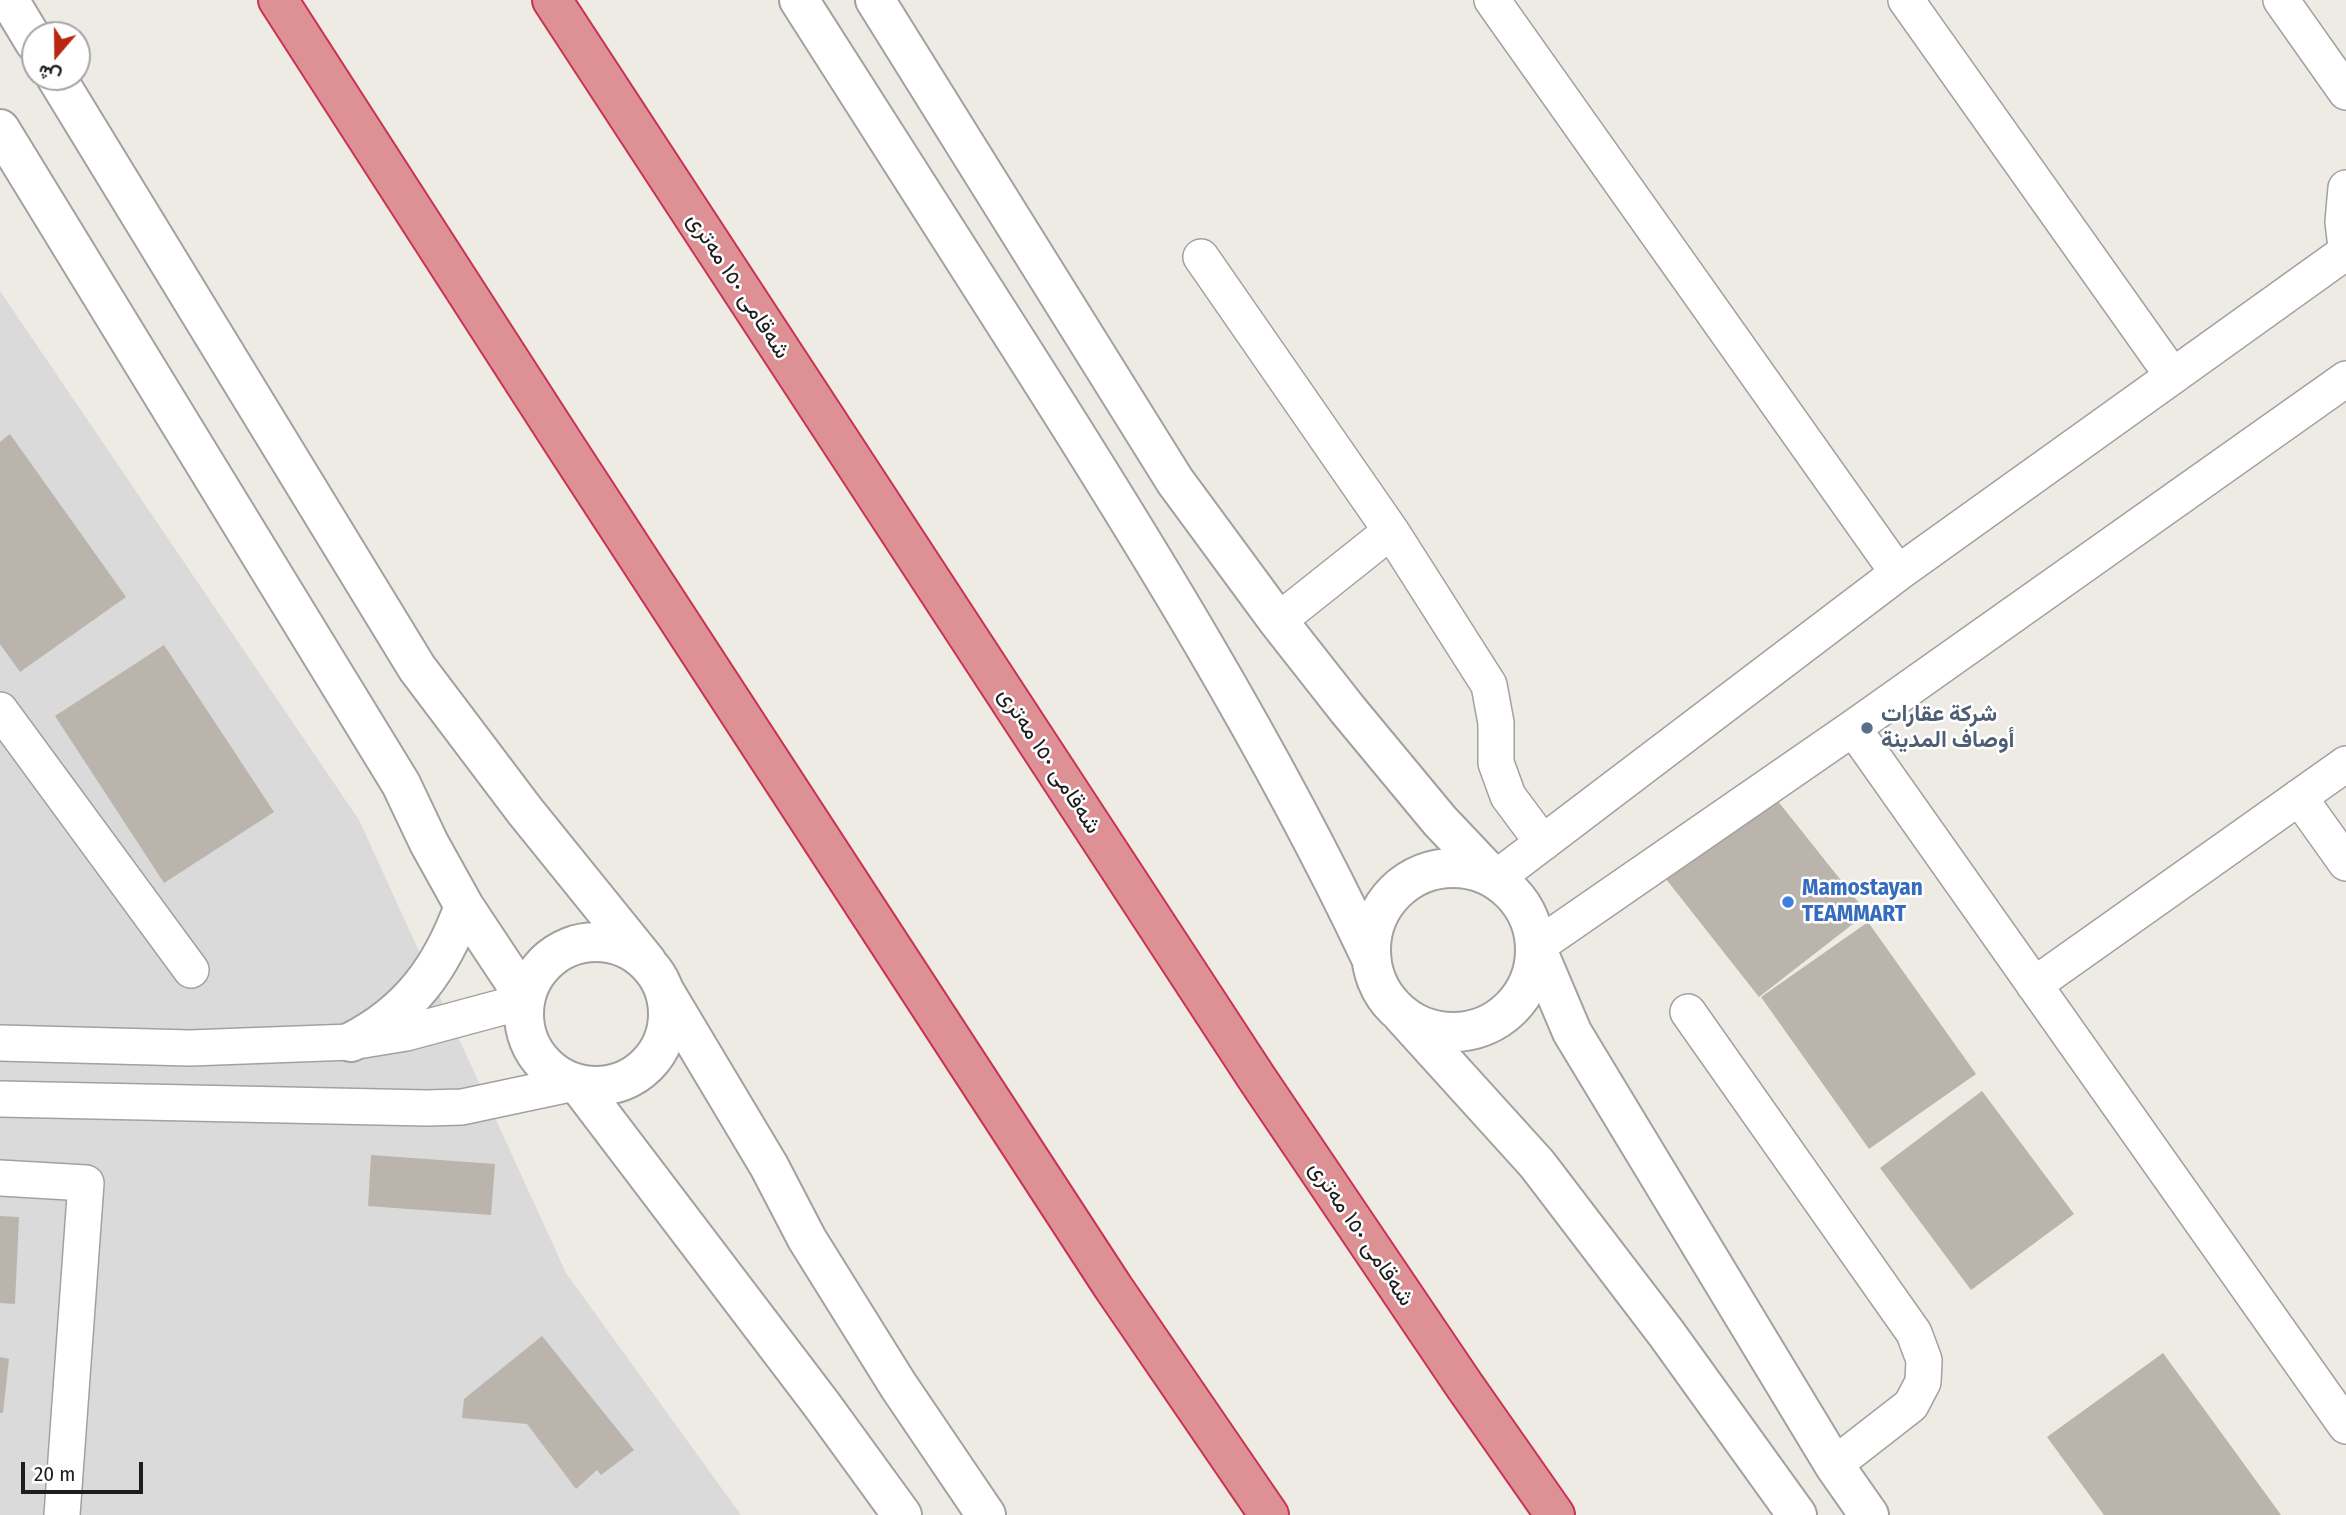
<!DOCTYPE html>
<meta charset="utf-8">
<style>
body{margin:0}
#map{position:relative;width:2346px;height:1515px;overflow:hidden;background:#edebe3;font-family:"Fira Sans Condensed",Vazirmatn,sans-serif}
canvas{display:block}
.north{position:absolute;left:21px;top:21px;width:70px;height:70px;box-sizing:border-box;background:#fff;border:2px solid #a5a5a5;border-radius:50%;rotate:200deg;font-size:19px;font-weight:700;line-height:28px;text-align:center;color:#1d1d1d}
.north::after{content:'';display:block;margin:auto;width:24px;height:32px;background:#b92611;clip-path:polygon(50% 0,100% 100%,50% 72%,0 100%)}
.scale{position:absolute;left:21px;top:1462px;width:122px;height:32px;box-sizing:border-box;border:4px solid #1d1d1d;border-top:0;padding-left:9px;font-size:21px;line-height:24px;white-space:nowrap;color:#1d1d1d;-webkit-text-stroke:5px #fff;paint-order:stroke}
</style>
<div id="map">
<canvas width="2346" height="1515"></canvas>
<div class="north">ش</div>
<div class="scale">20 m</div>
</div>
<script>
const ctx = document.querySelector('canvas').getContext('2d');
ctx.lineJoin = 'round';
function fillPath(path, color) { ctx.fillStyle = color; ctx.fill(path, 'evenodd'); }
function stroke(path, color, width, dash) { ctx.strokeStyle = color; ctx.lineWidth = width; ctx.lineCap = dash ? 'butt' : 'round'; ctx.setLineDash(dash || []); ctx.stroke(path); }
function write(font, color, halo, rows, align = 'center') {
  ctx.font = font + ' "Fira Sans Condensed",Vazirmatn,sans-serif'; ctx.lineWidth = 5; ctx.setLineDash([]); ctx.textBaseline = 'middle'; ctx.strokeStyle = halo; ctx.fillStyle = color; for (const [text, x, y, turn = 0] of rows) {
    ctx.save(); ctx.translate(x, y); ctx.rotate((+turn || 0) * Math.PI / 180); ctx.textAlign = isNaN(turn) ? turn : align; if (halo) ctx.strokeText(text, 0, 0); ctx.fillText(text, 0, 0); ctx.restore();
  }
}
const residential = new Path2D(`
 M0,291l359,529 207,453 175,242h-741z`);
const building = new Path2D(`
 M10,434l116,163 -106,75 -20,-28v-202z
 M164,645l110,167 -110,71 -109,-167z
 M1769,790l98,123 -108,84 -97,-123z
 M1868,922l108,152 -107,75 -108,-152z
 M1982,1091l92,123 -103,76 -91,-122z
 M371,1155l124,9 -4,51 -123,-9z
 M0,1216l19,1 -4,87 -15,-1z
 M542,1336l92,114 -33,25 -4,-5 -21,19 -49,-65 -65,-6 2,-19z
 M2163,1353l65,89 53,73h-177l-57,-78z
 M0,1357l9,2 -6,54h-3z`);
const minor = new Path2D(`
 M1492,0l406,573
 M1906,0l266,375
 M2281,0l65,92
 M2346,188l-3,34 3,25
 M1201,257l190,274 98,154 7,38v40l12,33 35,47
 M1278,621l113,-90
 M0,710l191,260
 M1853,728l493,698
 M2299,797l47,66
 M1495,879l403,-306 448,-321
 M1536,947l317,-219 493,-349
 M2034,985l312,-221
 M1688,1012l226,321 10,27 -1,22 -12,23 -77,60
 M0,1043l190,5 161,-6 55,-9 119,-32
 M0,1099l427,9 35,-1 113,-24
 M0,1178l86,5 -24,332`);
const tertiary = new Path2D(`
 M9,0l26,43
 M799,0c73,115 147,230 220,345 126,198 250,398 351,611
 M875,0l300,481 103,140 70,89 92,111 55,58
 M56,77l361,591 108,143 122,151
 M0,129l401,655 28,59 35,63 61,92
 M1371 950a82 82 0 1 1 164 0a82 82 0 1 1-164 0Z
 M524 1014a72 72 0 1 1 144 0a72 72 0 1 1-144 0Z
 M1536,947l36,85 262,433 35,50
 M665,992l104,174 38,73 91,146 88,130
 M1402,1015l135,149 129,169 131,182
 M351,1042c59,-30 91,-75 113,-136
 M578,1084l244,321 80,110`);
const motorway = new Path2D(`
 M278,0l288,447 547,840 156,228
 M552,0l706,1080 206,305 91,130`);
const markers = [
 [1867,728,7,"#5c6f8a"],
 [1788,902,7,"#3f7fe0"]
];
const streetNames = [
 ["شەقامی ١٥٠ مەتری",738,286,57],
 ["شەقامی ١٥٠ مەتری",1049,761,57],
 ["شەقامی ١٥٠ مەتری",1361,1234,56]
];
const serviceNames = [
 ["شركة عقارات",1881,715],
 ["أوصاف المدينة",1881,741]
];
const shopNames = [
 ["Mamostayan",1802,889],
 ["TEAMMART",1802,915]
];
fillPath(residential, '#dbdada');
fillPath(building, '#bab4ad');
stroke(minor, '#a1a1a1', 38);
stroke(tertiary, '#a1a1a1', 42);
stroke(motorway, '#c93253', 42);
stroke(minor, '#fff', 35);
stroke(tertiary, '#fff', 38);
stroke(motorway, '#de9195', 38);
for (const [x, y, r, color] of markers) { const dot = new Path2D(); dot.arc(x, y, r, 0, 2 * Math.PI); ctx.fillStyle = color; ctx.fill(dot); stroke(dot, '#fff', 2.5); }
write('23px', '#1d1d1d', '#fff', streetNames);
write('bold 23px', '#4e5e75', '#fff', serviceNames, 'left');
write('bold 23px', '#366cbe', '#fff', shopNames, 'left');
</script>
